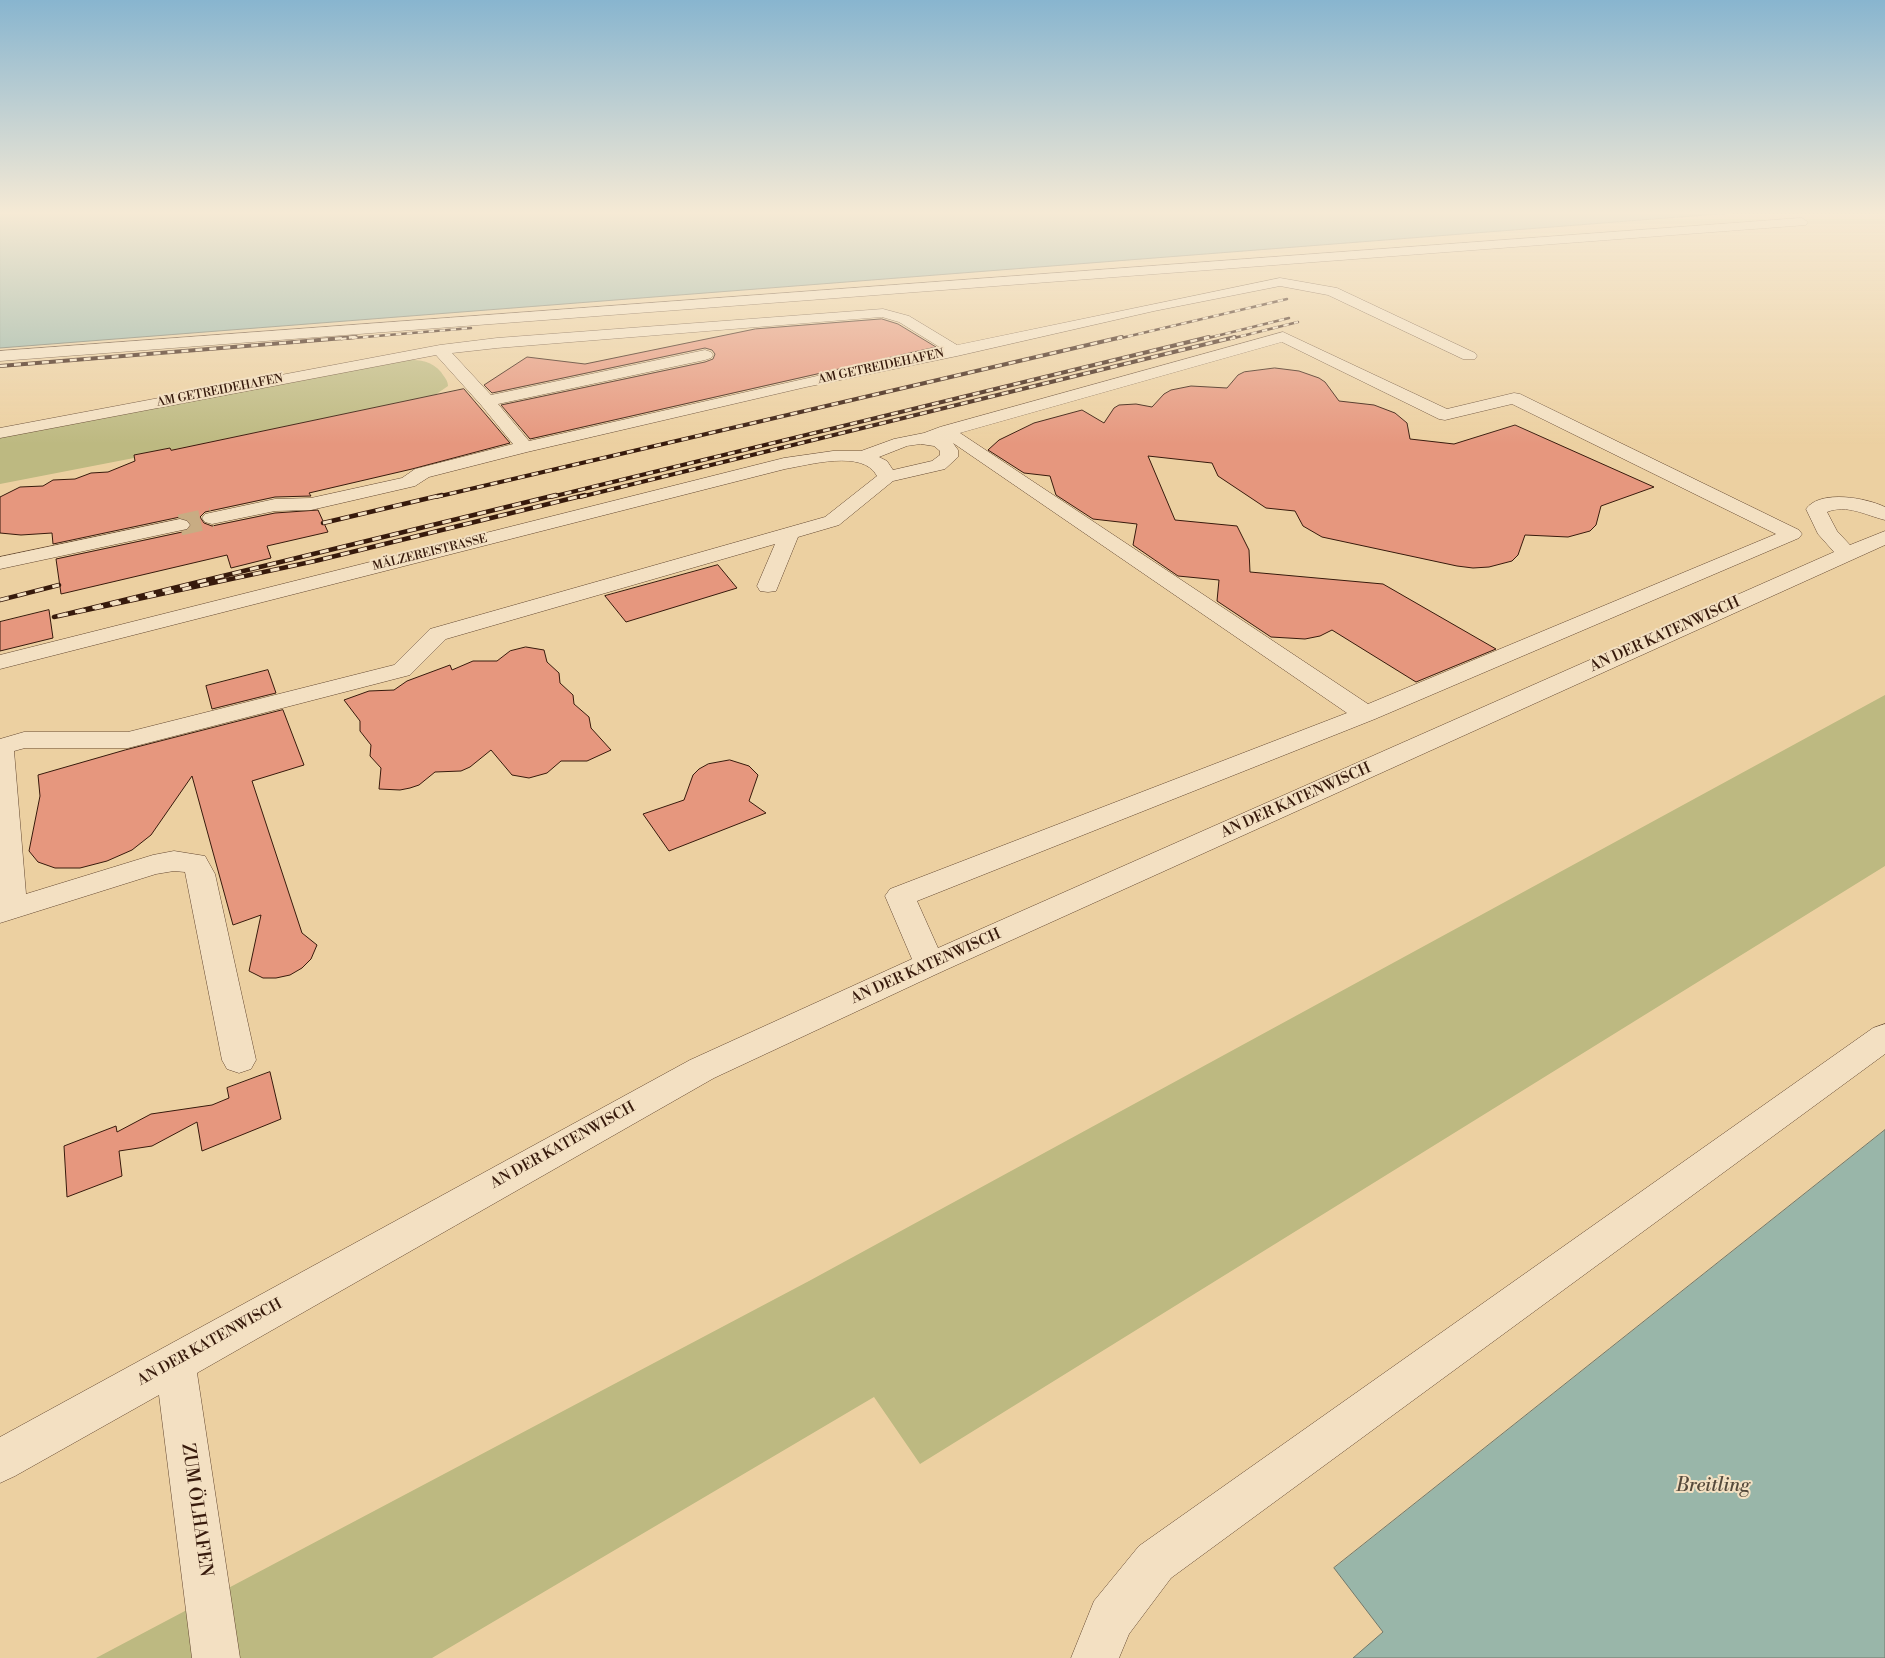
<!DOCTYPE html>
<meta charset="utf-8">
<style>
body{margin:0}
canvas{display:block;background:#ecd0a1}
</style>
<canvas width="1885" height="1658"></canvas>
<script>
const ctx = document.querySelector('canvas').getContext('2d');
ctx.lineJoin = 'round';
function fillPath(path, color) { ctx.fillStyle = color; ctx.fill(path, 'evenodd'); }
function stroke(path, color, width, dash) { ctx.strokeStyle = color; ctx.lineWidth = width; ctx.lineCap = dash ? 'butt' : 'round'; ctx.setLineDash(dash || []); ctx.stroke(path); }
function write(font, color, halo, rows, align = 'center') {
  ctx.font = font + ' "Libre Bodoni",serif'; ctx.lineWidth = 4; ctx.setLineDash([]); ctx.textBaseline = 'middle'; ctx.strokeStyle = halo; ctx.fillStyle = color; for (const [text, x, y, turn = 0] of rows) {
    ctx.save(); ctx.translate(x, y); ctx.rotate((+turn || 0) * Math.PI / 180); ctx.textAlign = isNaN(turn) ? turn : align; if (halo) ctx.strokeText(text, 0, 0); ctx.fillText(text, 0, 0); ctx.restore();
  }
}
const green = new Path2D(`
 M401,360c16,0 29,-1 40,12 3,5 7,8 7,14l-13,9 -264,55 -2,-2 -35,7v3l-134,26v-48z
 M1885,695v171l-965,598 -46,-67 -442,261h-336l713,-377z`);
const water = new Path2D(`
 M0,212h1744l-1744,136z
 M1885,1130v528h-532l30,-26 -49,-64z`);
const building = new Path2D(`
 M882,319l16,5 38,23 -406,92 -29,-34 204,-43 8,-3 2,-5 -3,-4 -7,-2 -213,45 -8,-8 43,-28 58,7 170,-35z
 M1275,368l24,3 20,7 6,4 14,19 35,4 21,8 12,10 3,16 44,5 61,-19 139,62 -53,19 -5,19 -6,6 -22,6 -43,-2 -7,20 -6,6 -23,6 -16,1 -16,-2 -135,-29 -19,-11 -8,-15 -29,-3 -48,-32 -6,-13 -64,-7 27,64 62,6 12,24 1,22 133,12 113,65 -80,33 -84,-52 -12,6 -15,3 -34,-2 -54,-36 2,-21 -41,-4 -45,-31 4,-21 -44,-5 -37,-24 -6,-19 -26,-3 -36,-23 11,-10 35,-17 48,-13 22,13 10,-15 5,-3 17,-1 16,3 12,-13 7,-4 20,-4 36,2 11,-13 6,-3z
 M464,389l46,54 -98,26 -103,24 2,3 -36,1 -70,15 -5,5 4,6 8,3 63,-13 43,-3 10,22 -61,14 4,12 -40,10 -4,-13 -166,39 -5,-35 131,-28 5,-7 -4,-5 -8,-2 -127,27 -1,-11 -31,2 -21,-2v-36l20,-10 23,-1 10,-6 22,-1 16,-6 17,-1 27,-11 -1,-6 36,-7 1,2z
 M718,565l19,23 -111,34 -21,-26z
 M49,610l4,28 -53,13v-29z
 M526,647l18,3 3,12 12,11 1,10 13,12 1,9 15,13 2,11 20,22 -24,11h-26l-14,12 -18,5 -17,-3 -21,-25 -21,17 -9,4 -26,1 -16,13 -9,3 -10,2 -21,-1 2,-21 -11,-12 1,-11 -11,-14v-10l-16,-21 25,-9 25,-1 13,-9 43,-16 2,5 21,-9h24l13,-10z
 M268,670l8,23 -64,16 -6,-23z
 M283,710l21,55 -52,16 50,152 15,12 -6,14 -9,9 -12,7 -14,3h-13l-14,-7 12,-56 -28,10 -41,-149 -41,59 -19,15 -25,11 -27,7h-25l-17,-6 -9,-11 11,-55 -2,-21 87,-25z
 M730,760l19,6 9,9 -9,26 17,12 -97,38 -26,-37 41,-14 9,-25 6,-6 9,-5z
 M270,1072l11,47 -79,32 -5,-29 -45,24 -33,5 3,25 -55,21 -3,-51 52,-20 1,6 34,-18 61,-9 17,-7 -2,-10z`);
const minorTunnel = new Path2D(`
 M180,525l32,-7`);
const minor = new Path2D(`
 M1802,218l6,4 -2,3 -1806,136v-10z
 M1280,278l57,10 138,65 2,3 -2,3h-12l-135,-64 -48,-9 -126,25 -197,45 -151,31 -279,65 -98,25 -14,9 -104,24 -36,1 -63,13 -7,-2 -3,-4 3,-4 70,-15 36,-1 91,-20 13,-9 98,-25 -32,-39 -45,-50 -436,83v-10l440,-83 57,-7 386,-29 26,7 48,29zM882,317l17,5 42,26 -412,93 -31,-37 207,-44 6,-2 2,-3 -2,-3 -6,-2 -214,45 -39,-42 45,-5z
 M1283,332l164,77 67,-16 6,1 279,136 3,4 -3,4 -424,181 -458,182 21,47 896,-396 -16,-18 -12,-25c14,-20 61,-11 79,-2v13c-20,-5 -38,-16 -58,-8l10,19 13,14 35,-14v14l-944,427 -227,106 -517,295 43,285h-48l-33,-263 -144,81 -15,7v-46l690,-377 222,-101 -27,-63 5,-7 457,-176 -394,-270 5,7v7l-13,12 -52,12 -54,44 -41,12 -22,54 -8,1 -8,-1 -3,-5 18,-42 -329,95 -36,36 -282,73h-103l-11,3 12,143 127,-39 21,-4 31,5 10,18 41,186 -5,9 -12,4 -12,-4 -5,-9 -37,-188 -11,-1 -18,3 -156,49v-184l24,-7h104l266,-67 36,-36 395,-112 52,-41c-14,-27 -68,-11 -92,-7l-785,200v-14l784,-197 49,-7h28l33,-12 30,-6 16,-6zM1282,342l157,77 6,1 67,-16 264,130 -408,170 -408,-271zM921,444l13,2 6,5v4l-8,6 -39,9 -6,-9 -8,-4 28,-11z
 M180,519l7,2 3,4 -3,4 -187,40v-12z
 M1885,1024v30l-714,524 -42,56 -10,24h-48l23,-57 45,-55 734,-518z`);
const railFar2 = new Path2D(`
 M341,339l130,-11
 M1117,339l170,-40
 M1204,339l85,-21
 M1230,339l68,-17`);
const railFar1 = new Path2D(`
 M0,366l356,-29
 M436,497l686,-160
 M551,497l658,-160
 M580,497l655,-160`);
const rail = new Path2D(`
 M556,495l-502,122 261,-56 270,-66
 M323,523l119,-28
 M0,600l59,-15`);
const farStreetnames = [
 ["AM GETREIDEHAFEN",881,367,-12],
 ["AM GETREIDEHAFEN",220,391,-11],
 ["MÄLZEREISTRASSE",430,553,-14]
];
const streetNames = [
 ["AN DER KATENWISCH",1665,635,-24],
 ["AN DER KATENWISCH",1296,801,-24],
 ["AN DER KATENWISCH",926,967,-24],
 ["AN DER KATENWISCH",563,1146,-29],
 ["AN DER KATENWISCH",210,1343,-29]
];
const nearStreetnames = [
 ["ZUM ÖLHAFEN",196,1510,82]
];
const nearWaternames = [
 ["Breitling",1713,1486]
];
fillPath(green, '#bdb981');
fillPath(water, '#99b6a9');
stroke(water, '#72786a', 1);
fillPath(building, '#e6977e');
stroke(building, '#371a0c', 1);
stroke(minorTunnel, '#c8ac83', 21, [21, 11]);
stroke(minor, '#644831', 1);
fillPath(minor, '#f3e0c2');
stroke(railFar2, '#371a0c', 2.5);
stroke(railFar1, '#371a0c', 4);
stroke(rail, '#371a0c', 4.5);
stroke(railFar2, '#f3e0c2', 2, [5.5]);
stroke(railFar1, '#f3e0c2', 2.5, [7]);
stroke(rail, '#f3e0c2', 3, [9]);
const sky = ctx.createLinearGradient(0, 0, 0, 444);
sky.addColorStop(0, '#88b5cf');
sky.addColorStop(0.48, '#f6ead5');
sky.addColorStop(1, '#f6ead500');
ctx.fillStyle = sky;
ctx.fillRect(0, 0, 1885, 444);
write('12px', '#371a0c', '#f3e0c2', farStreetnames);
write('15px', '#371a0c', '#f3e0c2', streetNames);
write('18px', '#371a0c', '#f3e0c2', nearStreetnames);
write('italic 19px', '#54493b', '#f3e0c2', nearWaternames);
</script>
